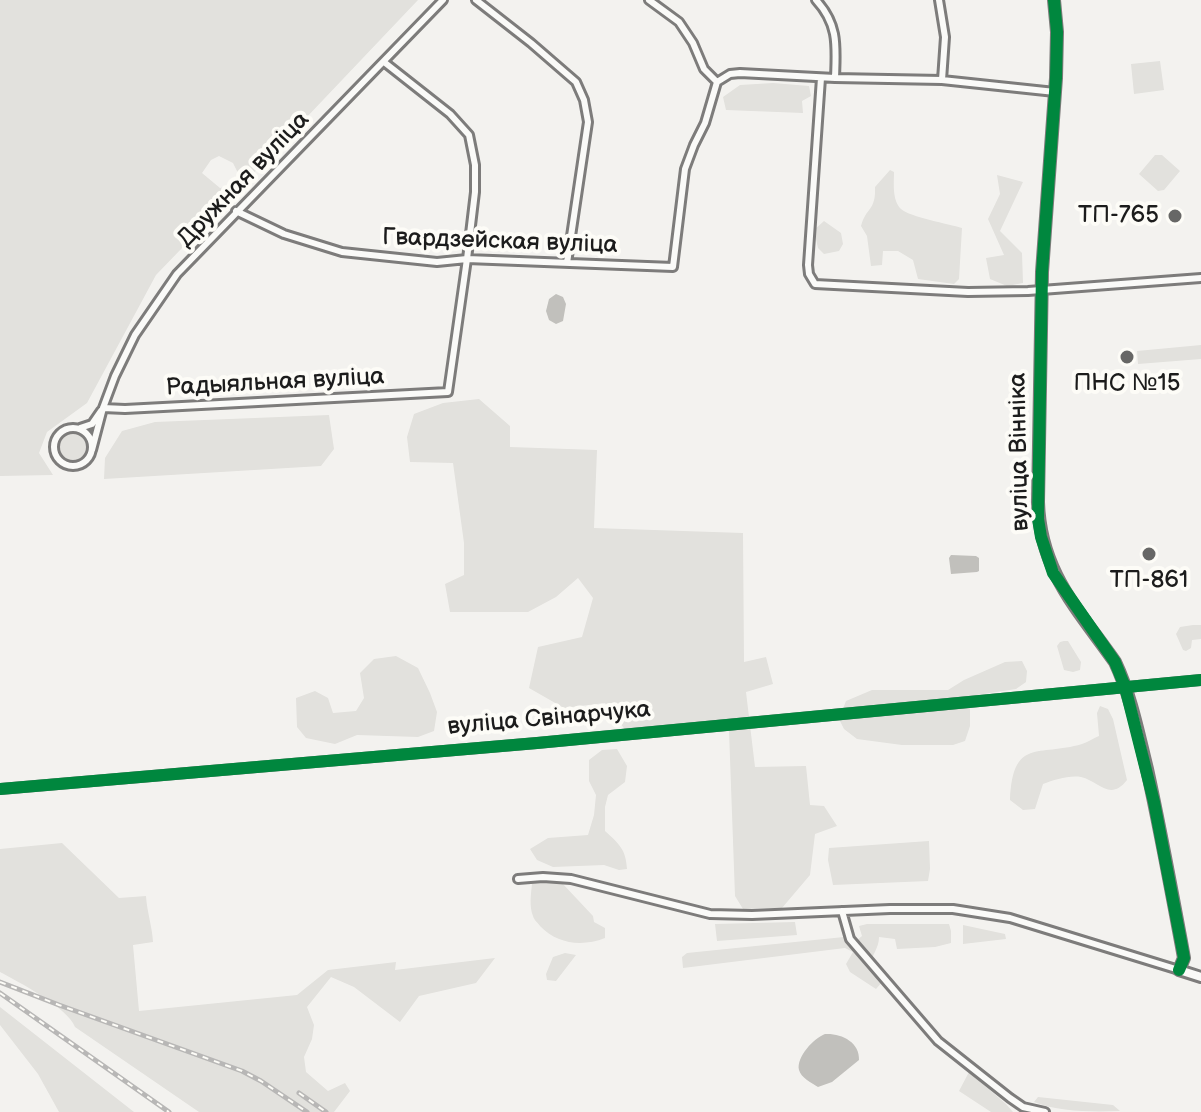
<!DOCTYPE html>
<meta charset="utf-8">
<style>
body{margin:0}
canvas{display:block;background:#f3f2ef}
</style>
<canvas width="1201" height="1112"></canvas>
<script>
const ctx = document.querySelector('canvas').getContext('2d');
ctx.lineJoin = 'round';
function fillPath(path, color) { ctx.fillStyle = color; ctx.fill(path, 'evenodd'); }
function stroke(path, color, width, dash) { ctx.strokeStyle = color; ctx.lineWidth = width; ctx.lineCap = dash ? 'butt' : 'round'; ctx.setLineDash(dash || []); ctx.stroke(path); }
function write(font, color, halo, rows, align = 'center') {
  ctx.font = font + ' "Balsamiq Sans",sans-serif'; ctx.lineWidth = 8; ctx.setLineDash([]); ctx.textBaseline = 'middle'; ctx.strokeStyle = halo; ctx.fillStyle = color; for (const [text, x, y, turn = 0] of rows) {
    ctx.save(); ctx.translate(x, y); ctx.rotate((+turn || 0) * Math.PI / 180); ctx.textAlign = isNaN(turn) ? turn : align; if (halo) ctx.strokeText(text, 0, 0); ctx.fillText(text, 0, 0); ctx.restore();
  }
}
const green = new Path2D(`
 M0,0h418l-170,179 -10,-6 -5,-10 -14,-7 -8,4 -9,13 18,15 10,-2 7,5 -81,84 -69,128 -40,29 -8,21 14,22 -53,1z
 M1160,61l4,29 -30,4 -3,-30z
 M773,83l36,3 2,10 -9,5 1,12 -77,-3 -3,-13 17,-12z
 M1155,155h7l18,16 -16,19 -6,1 -19,-17z
 M890,170l4,2c0,11 -2,28 7,37 9,8 48,15 61,19l-3,51 -5,5 -36,-5 -5,-19 -15,-9h-15l-1,14 -11,1 -4,-30 -6,-10c5,-19 15,-15 14,-39z
 M997,175l26,7 -23,49 22,22 1,30 -16,3 -17,-7 -4,-21 18,-3 -16,-36 12,-25z
 M824,221l17,12 2,11 -4,7 -15,3 -6,-6 -4,-18z
 M1201,345v14l-63,5 -1,-13z
 M479,399l31,27v21l87,3 -3,78 149,5 1,129 22,-5 7,27 -27,8 9,75 51,-1 4,39 14,1 13,20 -22,8 -5,41 -28,33 -39,1 -8,-13 -6,-165 -59,3 -44,-3 -21,-28 -41,5 -35,-20 9,-41 44,-10 11,-39 -15,-20 -22,19 -28,15h-78l-5,-28 19,-9v-32l-11,-80 -43,-1 -3,-25 7,-23 29,-11z
 M329,415l5,34 -13,17 -217,13 1,-21 17,-27 33,-9z
 M58 447a15 15 0 1 1 30 0a15 15 0 1 1-30 0Z
 M1193,625h8v14l-9,1 -1,8 -5,3 -3,-1 -7,-16 4,-7z
 M1064,641h4l13,21 -1,8 -7,2 -9,-2 -7,-24 3,-4z
 M396,656l22,12 12,25 7,19 -3,19 -16,6 -61,-2 -22,9 -29,-6 -9,-11 -1,-29 19,-7 13,7 5,15 23,-2 8,-13 -4,-25 14,-14z
 M1022,661l5,10 -1,11 -10,7 -39,6 -7,13v18l-5,15 -12,4h-51l-45,-6 -13,-10 -5,-10 7,-18 26,-11h76l16,-10 41,-18z
 M1100,706l8,3 5,10 14,61c-17,22 -28,1 -46,-3 -12,-2 -27,3 -38,7l-8,25 -12,1 -13,-10c3,-63 28,-43 72,-56 6,-2 12,-6 17,-8l-2,-23z
 M617,749l10,17 -2,16 -17,13 -3,12v24c14,13 21,18 22,38l-8,1 -15,-5 -51,2 -16,-7 -7,-11 18,-11 40,-3 6,-20 2,-20 -7,-14v-21l13,-10z
 M929,841l1,28 -2,12 -95,4 -5,-25 1,-12z
 M62,843l57,55 27,-2c1,16 6,30 7,46l-20,3 6,66 158,-16 31,-25 68,-8 -1,8 100,-12 -19,25 -57,13 -19,26 -46,-35 -23,-10 -24,30 7,18 -2,14 -8,18 2,15 22,19 17,-8 5,8 -16,21h-135l-124,-85c-7,-19 -56,-45 -75,-55v-123z
 M544,881l18,2 31,33 1,6 11,6v10c-23,9 -48,6 -65,-12 -2,-3 -6,-6 -7,-10 -4,-10 -2,-22 -1,-32z
 M795,922l2,13 -80,6 -2,-17z
 M867,924h82l2,7v12l-16,4 -38,2 -2,-10 -16,-2c0,11 -7,18 -10,29l14,15 -7,8 -26,-17 -4,-8 7,-12 -8,-4 -162,20 -1,-11 5,-4 157,-16 12,4 6,-5 -3,-10z
 M963,925l42,9 1,5 -43,5z
 M565,953l11,2 -20,26 -9,-1 -1,-6 7,-17z
 M0,1007l134,105h-75l-21,-38 -38,-49z
 M969,1072l37,32 7,8h-22l-32,-21z
 M1038,1097l75,8 7,6c-28,1 -61,1 -86,-9z`);
const water = new Path2D(`
 M556,294l7,3 3,7 -3,17 -7,3 -7,-4 -3,-9 3,-12z
 M951,555l25,1 3,2v13l-2,1 -26,2 -2,-16z
 M825,1034c16,-1 35,8 34,26l-27,22 -14,5c-6,-4 -17,-9 -19,-17 -3,-13 15,-32 26,-36z`);
const street = new Path2D(`
 M476,0l55,43 45,39 8,18 4,22 -21,141
 M816,0c23,25 20,47 19,78
 M939,0l6,37 -3,43
 M821,78l-13,187 1,9 6,10 153,8 60,-1 173,-13
 M717,82l13,-8 10,-1 95,5 107,2 113,12
 M236,211l48,23 58,18 95,10 30,-3 206,8 12,-98 9,-24 11,-22 12,-41 -13,-13 -11,-26 -14,-21 -30,-22
 M103,408l22,1 323,-17 19,-133 8,-67v-27l-6,-30 -19,-21 -66,-52
 M54 447a19 19 0 1 1 38 0a19 19 0 1 1-38 0Z
 M80,428l12,-4 9,-13
 M92,450l11,-42 12,-32 20,-41 42,-61 266,-274
 M0,789l537,-46 664,-63
 M518,879l25,-2 28,2 139,35 42,1 138,-6h63l57,9 169,52
 M842,911l8,28 88,102 72,57 13,9 22,5`);
const secondary = new Path2D(`
 M1054,0l3,32 -1,46 -14,194 -4,230c2,69 39,106 77,160 16,34 23,71 32,107 13,59 24,119 35,178l2,11 -5,12 22,7`);
const rail = new Path2D(`
 M0,982l59,23 183,66 19,10 46,31
 M0,993l169,119
 M299,1093l27,19`);
const cycleway = new Path2D(`
 M1054,0l3,32 -1,46 -14,194 -4,247 3,18 12,36 62,89 10,25 29,115 28,145 2,11 -5,12
 M0,789l537,-46 664,-63`);
const markers = [
 [1175,216,8,"#676766"],
 [1127,357,8,"#676766"],
 [1149,554,8,"#676766"]
];
const streetNames = [
 ["Дружная вуліца",244,180,-46],
 ["Гвардзейская вуліца",500,242,2],
 ["Радыяльная вуліца",275,383,-3],
 ["вуліца Вінніка",1020,452,-91],
 ["вуліца Свінарчука",549,719,-5]
];
const poiNames = [
 ["ТП-765",1159,216,"right"],
 ["ПНС №15",1127,384],
 ["ТП-861",1149,581]
];
fillPath(green, '#e2e1dd');
fillPath(water, '#c1c0bc');
stroke(street, '#7d7c7b', 12);
stroke(secondary, '#7d7c7b', 14);
stroke(street, '#fafaf8', 6);
stroke(secondary, '#fafaf8', 8);
stroke(rail, '#b8b7b6', 5);
stroke(rail, '#fdfcf7', 2, [6]);
stroke(cycleway, '#00873e', 12);
for (const [x, y, r, color] of markers) { const dot = new Path2D(); dot.arc(x, y, r, 0, 2 * Math.PI); ctx.fillStyle = color; ctx.fill(dot); stroke(dot, '#fdfcf7', 3); }
write('24px', '#1c1c1c', '#fdfcf7', streetNames);
write('24px', '#1c1c1c', '#fdfcf7', poiNames);
</script>
